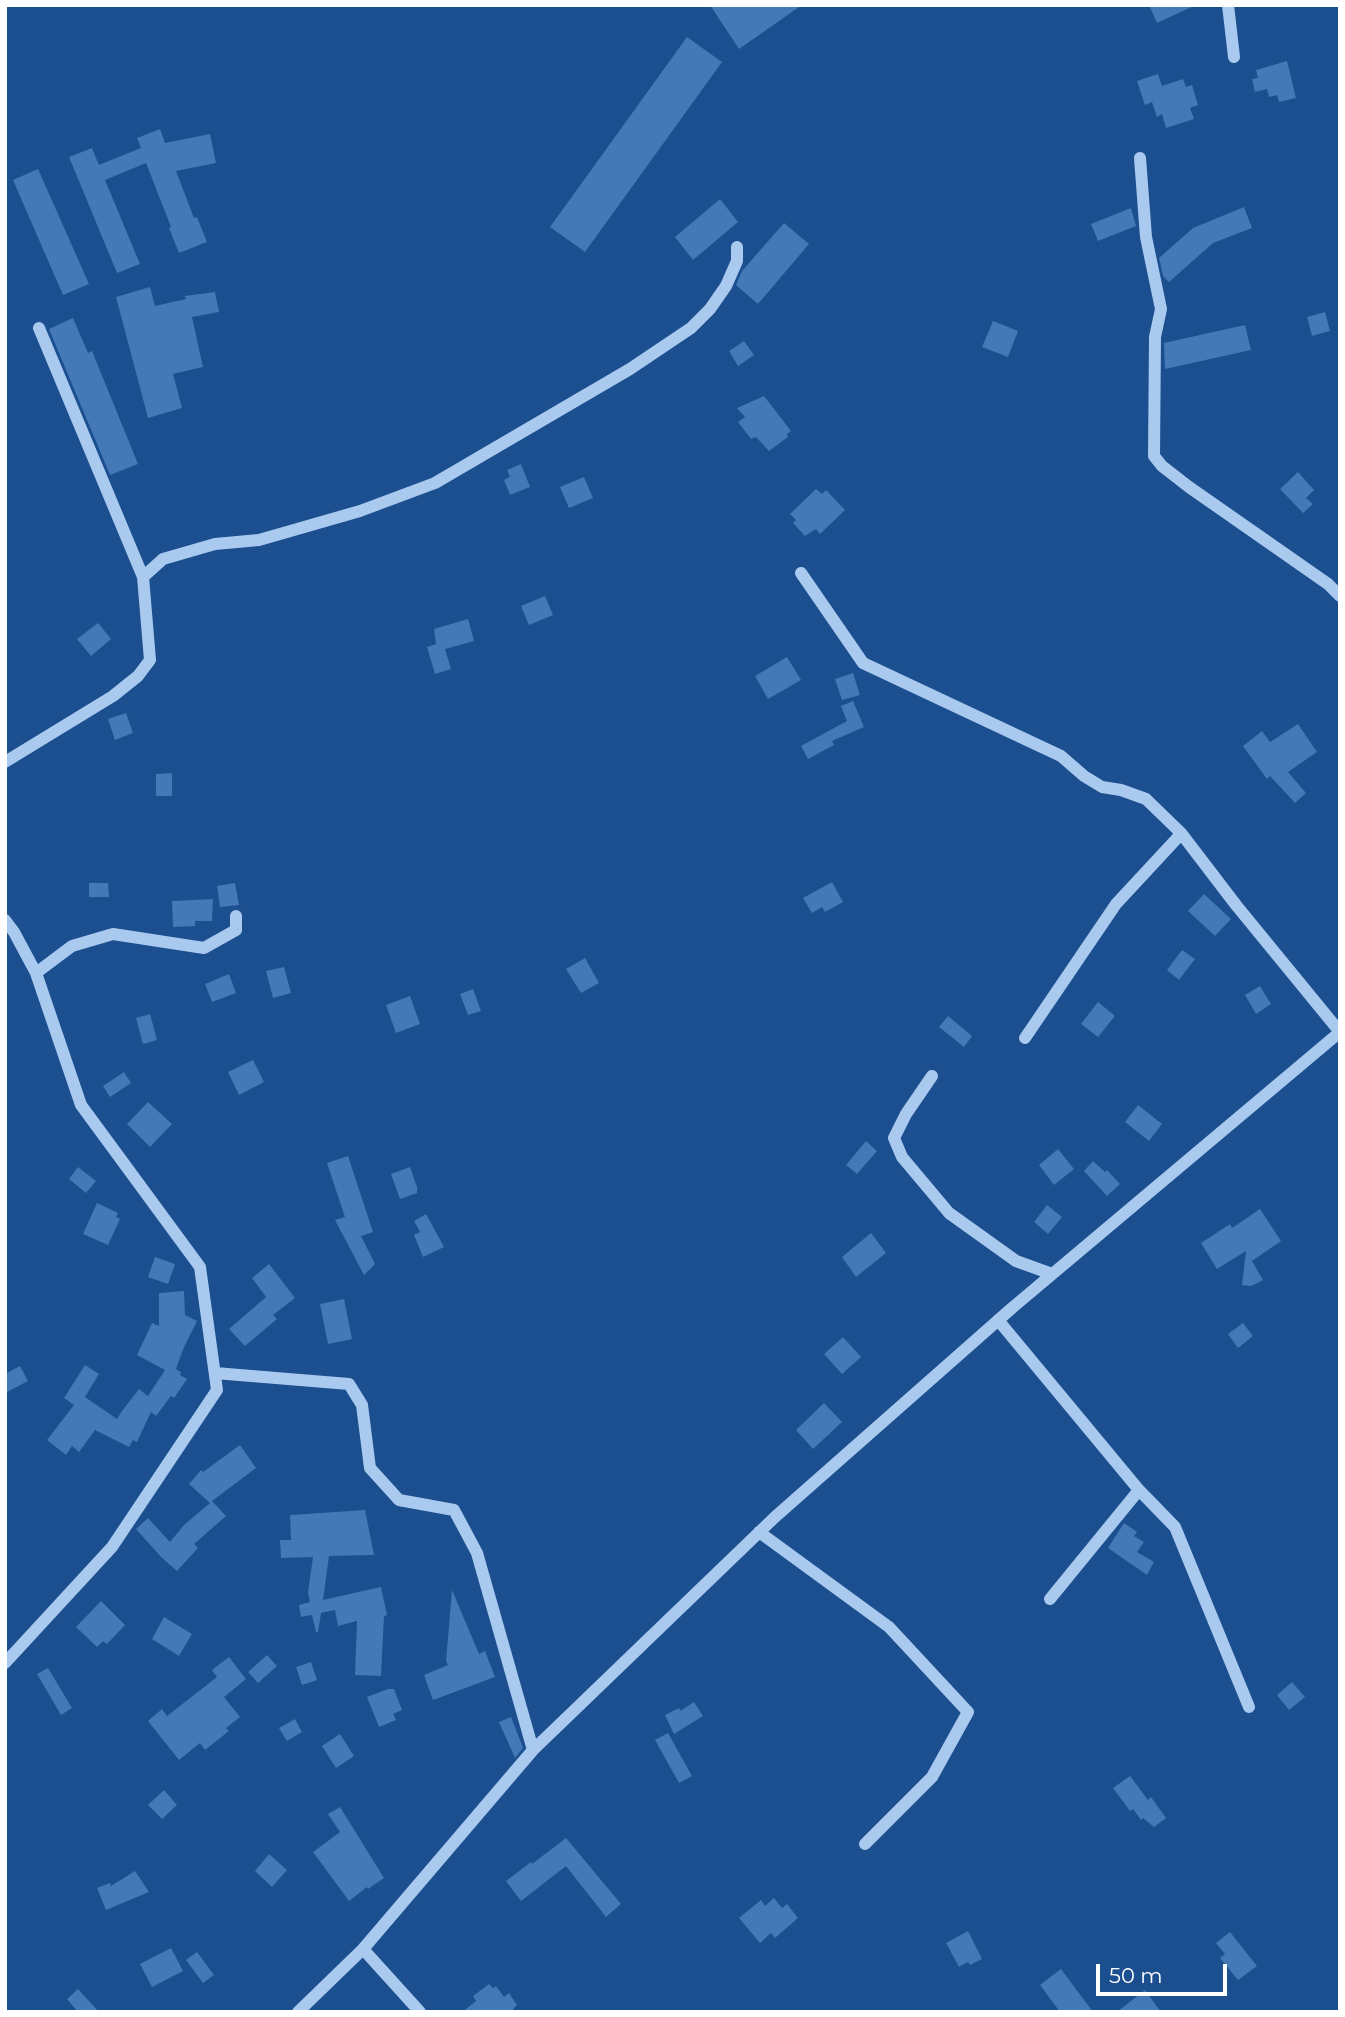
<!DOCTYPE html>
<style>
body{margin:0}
#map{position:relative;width:1345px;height:2017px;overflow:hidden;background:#1b4f8f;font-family:Montserrat,sans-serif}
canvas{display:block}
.frame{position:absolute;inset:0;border:7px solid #fff;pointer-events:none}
.scale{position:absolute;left:1096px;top:1964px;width:131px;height:32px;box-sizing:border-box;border:4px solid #fff;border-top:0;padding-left:9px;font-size:21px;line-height:24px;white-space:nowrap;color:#fff;-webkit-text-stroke:5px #1b4f8f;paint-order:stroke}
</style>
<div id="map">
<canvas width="1345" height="2017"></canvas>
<div class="frame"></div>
<div class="scale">50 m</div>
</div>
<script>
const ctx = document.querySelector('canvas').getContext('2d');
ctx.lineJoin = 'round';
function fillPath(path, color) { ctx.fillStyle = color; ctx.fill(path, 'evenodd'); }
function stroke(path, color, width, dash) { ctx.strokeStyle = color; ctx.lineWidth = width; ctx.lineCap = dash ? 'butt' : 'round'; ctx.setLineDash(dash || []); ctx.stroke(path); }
const building = new Path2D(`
 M710,5h92l-63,44z
 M1149,5h47l-39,18z
 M687,37l35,25 -137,190 -35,-25z
 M1287,61l9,37 -17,4 -2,-7 -8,2 -2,-8 -12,3 -3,-13 6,-1 -2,-8z
 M1158,74l4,12 21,-7 3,8 6,-2 6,20 -8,3 4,11 -28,9 -4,-14 -5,3 -5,-15 -7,3 -8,-24z
 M160,129l5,14 45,-9 6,29 -40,8 18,47 3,-1 10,25 -28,11 -10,-25 2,-1 -25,-64 -41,17 35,84 -23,9 -48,-116 23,-9 7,17 42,-17 -4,-10z
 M38,169l51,115 -26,11 -50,-115z
 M720,199l18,23 -45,38 -18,-23z
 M1244,207l8,21 -39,15 -44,39 -6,-6 -4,-18 34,-30z
 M1131,208l5,18 -38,15 -7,-17z
 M784,223l25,21 -51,60 -22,-19 6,-14z
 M150,287l5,19 31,-7 -1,-3 30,-4 4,20 -27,5 11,50 -30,7 9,34 -34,10 -32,-121z
 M1325,312l5,19 -18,5 -5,-19z
 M73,318l15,35 4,-2 46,113 -28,11 -61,-146z
 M993,321l25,10 -10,26 -26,-10z
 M1245,325l6,25 -86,19 -1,-26z
 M744,341l10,14 -16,11 -9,-15z
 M764,396l27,35 -4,3 1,3 -19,14 -13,-14 -5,2 -13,-17 7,-5 -8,-9z
 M521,464l9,23 -20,8 -6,-15 6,-3 -3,-7z
 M1298,472l16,18 -8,8 7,6 -10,9 -23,-24z
 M584,477l9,21 -24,10 -9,-21z
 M816,489l6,5 4,-4 19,20 -25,24 -4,-5 -11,7 -12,-13 3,-3 -6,-6z
 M545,596l8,19 -24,10 -8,-19z
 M468,619l6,22 -29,8 6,20 -16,5 -8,-27 9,-3 -2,-15z
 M98,623l13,16 -20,17 -14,-17z
 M787,657l14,23 -33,19 -13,-23z
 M853,673l7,22 -18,5 -7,-21z
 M853,701l11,26 -32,14 2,4 -26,14 -7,-13 46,-25 -6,-15z
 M126,713l7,20 -18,7 -7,-21z
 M1298,724l19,28 -29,20 18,21 -11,10 -25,-27 -3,3 -24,-33 19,-15 8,11z
 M172,773v23h-16v-22z
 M832,882l11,20 -18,10 -3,-5 -10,6 -9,-15z
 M89,883h19l1,14h-20z
 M235,883l4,22 -19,2 -3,-21z
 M1204,894l27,25 -16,17 -27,-25z
 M213,899l-1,22h-17v5l-22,1 -1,-26z
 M1182,950l13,9 -16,21 -12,-10z
 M585,958l14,25 -18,10 -15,-24z
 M284,967l7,26 -18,5 -7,-27z
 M229,974l7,19 -24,9 -7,-18z
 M1260,986l11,18 -15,10 -11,-19z
 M473,989l8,22 -13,4 -8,-21z
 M410,996l10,28 -24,9 -10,-28z
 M1098,1002l17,14 -17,21 -17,-13z
 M150,1014l7,26 -14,4 -7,-26z
 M948,1016l24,20 -8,11 -25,-20z
 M253,1060l11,22 -25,13 -11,-23z
 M124,1072l7,11 -21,14 -7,-11z
 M148,1102l24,22 -22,23 -23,-23z
 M1138,1105l24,19 -13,17 -24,-19z
 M866,1141l11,10 -20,23 -11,-9z
 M1058,1149l16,20 -20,16 -15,-20z
 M348,1156l25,76 -12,4 14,28 -11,11 -29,-55 10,-3 -18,-54z
 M1093,1161l12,11 2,-2 13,14 -13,12 -23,-25z
 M78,1167l18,14 -10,12 -17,-14z
 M410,1167l7,20v6l-17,6 -9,-25z
 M97,1203l21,10 -2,4 4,2 -12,26 -25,-11z
 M1047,1205l15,12 -14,17 -14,-12z
 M1260,1209l21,32 -29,20 11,19 -12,6 -9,-1 4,-34 -29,18 -16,-26 29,-19 2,4z
 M426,1214l18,33 -21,10 -9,-22 6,-3 -6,-11z
 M871,1233l15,20 -30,24 -14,-20z
 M155,1257l20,7 -7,20 -20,-7z
 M269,1264l26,34 -22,17 4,4 -32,27 -16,-17 37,-32 -14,-19z
 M184,1291l1,24 12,6 -13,26 -8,22 5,3 -1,3 7,4 -13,19 -3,-2 -15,20 -5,-4 -14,30 -4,-2 -4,7 -34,-17 -16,22 -7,-6 -6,9 -19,-15 27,-35 -10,-7 21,-33 14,9 -14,23 32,22 5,-8 17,-22 9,7 17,-26 -28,-15 15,-32 7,3v-33z
 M344,1299l8,40 -24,5 -8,-40z
 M1243,1323l10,13 -15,12 -10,-14z
 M843,1337l18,20 -19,17 -18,-20z
 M20,1366l8,15 -23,12v-19z
 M824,1403l18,19 -29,27 -17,-19z
 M240,1445l16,23 -44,33 14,15 -32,28 4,4 -21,23 -15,-13 -26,-29 12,-11 22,24 14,-17 26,-22 -21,-19 12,-14 2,2z
 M365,1510l9,45 -45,1 -6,44 58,-13 6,28 -3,1 -3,60 -26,-1 2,-54 -19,5 -3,-16 -14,3 -3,19h-2l-4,-17 -11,2 -2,-12 11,-3 -2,-10 5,-35 -32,1 -1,-18h11l-1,-25z
 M1124,1523l13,9 -3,4 10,6 -7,10 17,10 -7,13 -39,-27z
 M452,1590l27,64 6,-3 10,26 -62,23 -9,-25 24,-10 -2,-4z
 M101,1601l24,24 -18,19 -4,-3 -6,6 -21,-20z
 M164,1617l28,17 -13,22 -27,-17z
 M267,1655l10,11 -19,17 -10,-11z
 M229,1657l17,22 -22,18 16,20 -14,11 3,3 -24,19 -5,-7 -21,17 -31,-39 14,-12 5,7 50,-39 -5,-7z
 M311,1662l6,18 -15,5 -6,-18z
 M48,1668l24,40 -11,7 -24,-41z
 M1292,1682l13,15 -16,13 -12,-15z
 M388,1689h6l8,21 -9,4 3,6 -17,7 -12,-30z
 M694,1702l9,14 -29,18 -9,-19 14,-7 1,3z
 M511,1717l12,31 -8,10 -16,-36z
 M295,1719l7,13 -15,9 -8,-13z
 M668,1733l24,43 -13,7 -24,-43z
 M340,1734l14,22 -18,12 -14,-22z
 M1130,1776l18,24 3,-3 15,21 -12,9 -11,-9 -2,2 -8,-11 -3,2 -17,-23z
 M164,1790l13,15 -15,14 -14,-14z
 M340,1807l44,71 -16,11 -1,-2 -18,14 -36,-49 27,-20 -12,-18z
 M566,1838l55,66 -15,13 -40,-51 -45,35 -15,-20 25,-19 1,2z
 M269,1854l18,16 -15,17 -17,-16z
 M135,1871l14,21 -43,18 -9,-22 13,-5 1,3z
 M774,1898l8,10 5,-4 11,14 -23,20 -4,-5 -11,10 -21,-25 22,-18 4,6z
 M968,1931l14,28 -12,6 -2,-3 -9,5 -13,-24z
 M1230,1932l27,34 -19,14 -18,-22 5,-4 -9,-11z
 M171,1948l12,23 -31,16 -12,-23z
 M197,1952l17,23 -11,8 -17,-23z
 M1061,1969l32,43h-33l-20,-27z
 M489,1984l4,4 3,-2 8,11 5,-4 8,12 -4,4 2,3h-53l14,-11 -3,-5z
 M78,1989l21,23h-21l-11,-13z
 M1145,1990l16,22h-44z`);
const minor = new Path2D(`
 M1228,5l6,52
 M1140,158l6,79 15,72 -6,28 -1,119 8,10 27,21 139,97 12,12
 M39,328l104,249
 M801,573l62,90 198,93 23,20 18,11 19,3 25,9 35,34 55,72 104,127
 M5,762l108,-66 25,-20 12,-16 -7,-83 20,-18 52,-15 44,-4 101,-29 75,-28 195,-114 61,-41 19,-19 16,-23 11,-25v-14
 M5,920l9,12 22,41 45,132 119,162 17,123 -105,157 -107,116
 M36,973l36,-27 41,-12 91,14 32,-18v-14
 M1025,1038l91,-134 65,-70
 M932,1076l-26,38 -12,24 8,19 47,56 67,48 36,13
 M998,1320l141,170 36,37 74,180
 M215,1373l134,11 13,21 8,63 29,32 55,10 23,43 56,197
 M759,1532l130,95 79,85 -36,65 -67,67
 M1050,1599l89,-109
 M363,1949l57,63
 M298,2012l65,-63 170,-199 242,-233 237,-209 328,-276`);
fillPath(building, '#4478b7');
stroke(minor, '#a9c9ee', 12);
</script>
